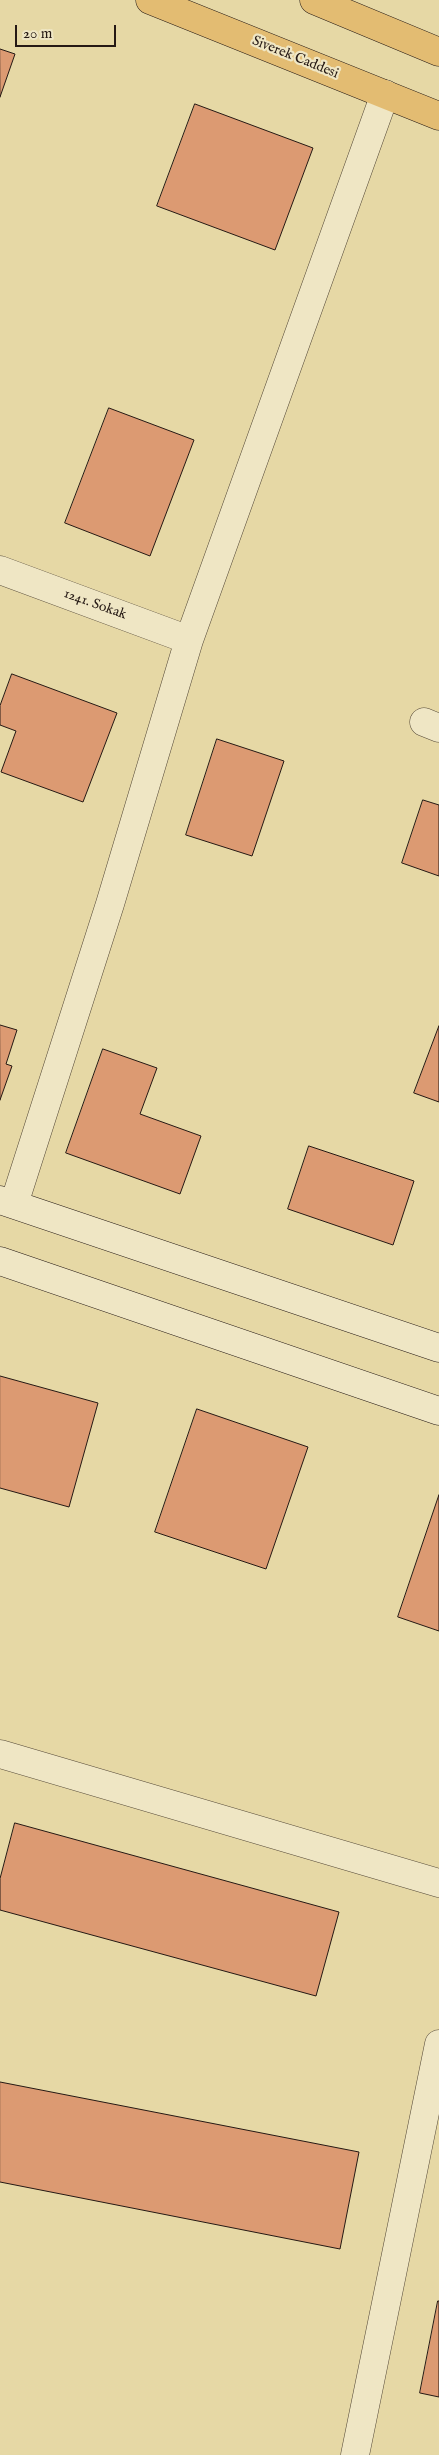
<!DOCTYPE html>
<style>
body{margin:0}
#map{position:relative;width:439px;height:2455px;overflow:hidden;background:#e6d8a5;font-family:"IM FELL English",serif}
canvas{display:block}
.scale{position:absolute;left:15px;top:25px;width:101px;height:22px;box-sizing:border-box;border:2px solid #251914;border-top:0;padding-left:6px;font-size:15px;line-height:18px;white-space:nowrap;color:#251914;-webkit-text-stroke:4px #efe6c4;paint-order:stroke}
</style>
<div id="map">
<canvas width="439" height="2455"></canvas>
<div class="scale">20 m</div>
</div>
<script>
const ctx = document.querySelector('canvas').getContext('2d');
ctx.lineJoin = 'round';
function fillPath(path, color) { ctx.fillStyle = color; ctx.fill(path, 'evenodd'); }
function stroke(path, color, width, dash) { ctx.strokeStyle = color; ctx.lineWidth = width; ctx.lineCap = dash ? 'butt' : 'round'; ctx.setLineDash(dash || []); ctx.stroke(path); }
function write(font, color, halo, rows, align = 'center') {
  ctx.font = font + ' "IM FELL English",serif'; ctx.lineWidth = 4.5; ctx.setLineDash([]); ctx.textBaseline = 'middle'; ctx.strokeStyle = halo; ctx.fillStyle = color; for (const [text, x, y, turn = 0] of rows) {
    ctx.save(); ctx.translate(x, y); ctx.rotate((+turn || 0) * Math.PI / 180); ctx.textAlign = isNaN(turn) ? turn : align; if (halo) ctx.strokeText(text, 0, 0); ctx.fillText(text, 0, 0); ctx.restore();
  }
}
const building = new Path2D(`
 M0,49l15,5 -15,43z
 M195,104l118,44 -38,102 -118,-44z
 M109,408l85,32 -44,116 -85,-33z
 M12,674l105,39 -34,89 -82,-30 15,-41 -16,-6v-19z
 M217,739l67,22 -32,95 -66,-21z
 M423,800l16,5v71l-37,-13z
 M0,1025l17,5 -11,34 6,2 -12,34z
 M439,1026v76l-25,-9z
 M103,1049l54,19 -17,46 61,22 -21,58 -114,-41z
 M309,1146l105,35 -21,64 -105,-36z
 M0,1376l98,27 -29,104 -69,-19z
 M197,1409l111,38 -42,122 -111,-37z
 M439,1495v136l-41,-14z
 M15,1823l324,89 -23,84 -316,-86v-31z
 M0,2082l359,70 -19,97 -340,-67z
 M438,2301h1v96l-19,-4z`);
const minor = new Path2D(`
 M0,570l189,70
 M424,722l15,6
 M14,1204l96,-300 79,-264 196,-546
 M0,1754l439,129
 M355,2455l84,-411`);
const secondary = new Path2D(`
 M0,1200l439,148
 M0,1261l439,150`);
const primary = new Path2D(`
 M150,0l289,116
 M314,0l125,52`);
const streetNames = [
 ["Siverek Caddesi",295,58,22],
 ["1241. Sokak",95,605,20]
];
fillPath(building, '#dc9a72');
stroke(building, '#251914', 1);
stroke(minor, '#554938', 29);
stroke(secondary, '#251914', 29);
stroke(primary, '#251914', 29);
stroke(minor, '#efe6c4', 28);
stroke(secondary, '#efe6c4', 28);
stroke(primary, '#e3bc72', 28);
write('14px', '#251914', '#efe6c4', streetNames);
</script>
